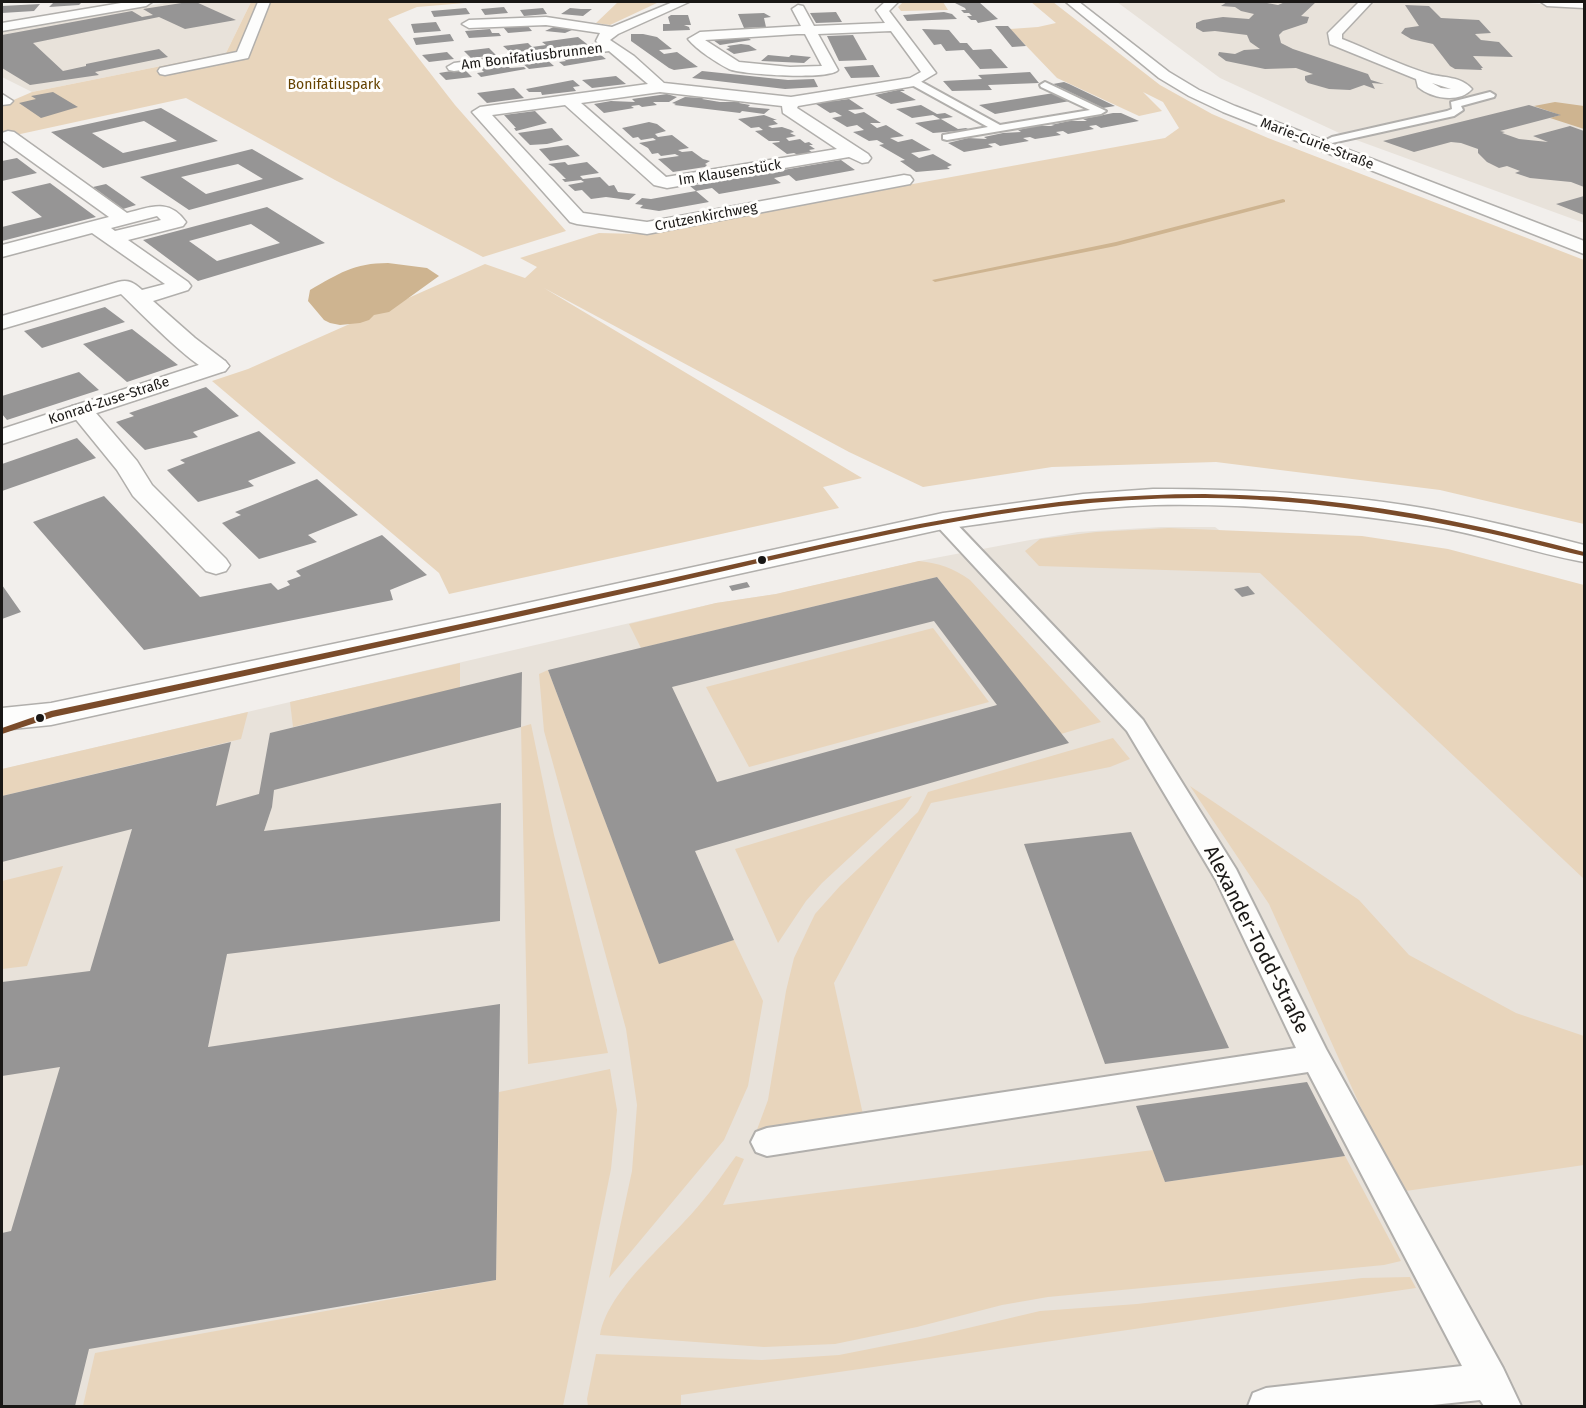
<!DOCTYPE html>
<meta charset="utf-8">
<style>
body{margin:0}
#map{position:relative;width:1586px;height:1408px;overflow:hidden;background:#f2efec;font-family:"Fira Sans",sans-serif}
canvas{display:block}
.frame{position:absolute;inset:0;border:3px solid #191715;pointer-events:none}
</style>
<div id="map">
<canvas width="1586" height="1408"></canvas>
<div class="frame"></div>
</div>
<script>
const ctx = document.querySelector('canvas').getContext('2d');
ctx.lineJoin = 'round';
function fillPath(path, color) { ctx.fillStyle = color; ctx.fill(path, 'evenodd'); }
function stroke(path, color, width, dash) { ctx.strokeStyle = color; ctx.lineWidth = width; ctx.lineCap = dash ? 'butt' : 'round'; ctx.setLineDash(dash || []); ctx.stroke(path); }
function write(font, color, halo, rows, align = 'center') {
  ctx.font = font + ' "Fira Sans",sans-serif'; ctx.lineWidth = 6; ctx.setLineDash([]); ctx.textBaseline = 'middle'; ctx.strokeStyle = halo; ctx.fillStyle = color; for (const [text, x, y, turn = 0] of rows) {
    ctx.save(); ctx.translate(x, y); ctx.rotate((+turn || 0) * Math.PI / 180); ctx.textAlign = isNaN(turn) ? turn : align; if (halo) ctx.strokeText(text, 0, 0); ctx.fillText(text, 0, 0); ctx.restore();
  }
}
const built = new Path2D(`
 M171,2h80l-25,51 -194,39 -30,-15v-46z
 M1117,2h400l67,6v215l-236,-86 -128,-59z
 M1161,527h54l311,224 58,49v606h-1582v-637l714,-166 60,-9 143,-33 111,-21 48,-8z`);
const green = new Path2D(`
 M251,2h226l-60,5 -29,12 67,86 111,126 -83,26 -148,-77 -149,-82 -184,40v-33l30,-13 194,-39z
 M618,2h41l-49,23 -14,-2z
 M903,2h40l5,8 -47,1 -3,-4z
 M1031,2h22l107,83 52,29 56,24 316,122v264l-144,-34 -224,-28 -164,5 -129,20 -74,-35 -305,-164 318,190 -39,9 16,21 -390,86 -10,-21 -227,-192 36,-12 237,-105 40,14 12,-11 -17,-9 79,-25 40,1 526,-96 14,-10 -16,-26 -20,-10 19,19 -23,5 -82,-38 -47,-49 28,-2 18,-4z
 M1169,528l193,8 86,13 136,36v294l-324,-306 -221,-7 -14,-15 15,-12 56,-7z
 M919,561c20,2 34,7 51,19l131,142 -40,12 -124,-157 -296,71 -12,-24 87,-21 60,-9z
 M933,628l56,74 -240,65 -43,-80z
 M460,663v25l-167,39 -3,-25z
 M548,670l111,293 75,-23 29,61 -15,85 -24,54 -115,138 23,-107 5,-66 -11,-76 -82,-298 -5,-57z
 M248,712l-7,27 -239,57v-27z
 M531,724l23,111 54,218 -80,11 -7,-337z
 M1113,738l17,21 -20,8 -179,36 -97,180 30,136 -109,16 13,-35 18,-109 8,-33 21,-44 25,-28 78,-74 10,-20z
 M1190,786l169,114 50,55 107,58 68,23v129l-185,27 -130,-288z
 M912,796l-9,12 -81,75 -16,18 -28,42 -43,-94z
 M63,866l-36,100 -25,3v-88z
 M610,1069l7,41 -6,59 -48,237h-480l12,-53 401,-73 3,-188z
 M1153,1150l12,32 180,-26 56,105 -17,4 -336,32 -46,8 -85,22 -82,17 -71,3 -164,-12c8,-46 70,-94 100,-131 13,-15 24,-32 36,-48l8,3 -21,46z
 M1410,1277l6,11 -735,107v11h-93l-1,-7 9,-45 166,6 77,-5 91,-18 110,-26 97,-7 225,-26z`);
const water = new Path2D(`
 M1555,102l29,4v23l-34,-11 10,-3 -26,-9z
 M388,263l39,5 12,8 -50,36 -15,3 -5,5 -9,3 -20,2 -10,-2 -6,-3 -16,-19 2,-11c28,-16 44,-27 78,-27z`);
const stream = new Path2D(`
 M1283,199l2,1v2l-169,44 -181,36 -3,-2 184,-38z`);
const building = new Path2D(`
 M54,2h28l-3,3 -30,2z
 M188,2h8l40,18 -51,9 -26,-12 -126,26 30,28 23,-5v-2l73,-15 9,8 -73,15 4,3 -69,10 -28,-17v-33l130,-24 10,6 11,-2 -10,-6z
 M959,2h20l19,17 -20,4 -2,-3h-5l-4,-4h5l-3,-3h-5l-3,-3h5l-1,-2 -10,-5h5z
 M1227,2h42l-2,1 11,2 7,-3h31l-15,14 8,1 -2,6 -24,8 -4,4 2,8 12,6 75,25 3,6 13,4 -12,-1 3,6 -11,-4 -14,5 -21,-1 -21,-6 -3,-3v-4l8,-2 -17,-6 -31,1 -39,-8 -8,-6 1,-3 16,2 9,-4 16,-1 -10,-7 -3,-7 -32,-4 -12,1 -7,-4v-5l7,-3 20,-3 26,2 5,-5 -13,-3 -6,-4 -14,-1z
 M40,4l-6,7 -32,2v-7z
 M1405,5l24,1 12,12 38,2 12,13 -16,1 6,6 18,2 14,15 -40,-1 10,12h-2l1,2 -27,-1 -5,-3 -17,-22 -22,-5 -10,-6 4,-5 14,-2z
 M504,7l4,6 -23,2 -4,-6z
 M466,8l4,6 -36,3 -3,-6z
 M543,8l4,6 -23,2 -4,-6z
 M570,8l11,1h11l-9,7 -22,-2z
 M836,12l6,10 -26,1 -6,-10z
 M944,12l8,2 5,5 -50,2 -4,-6z
 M764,13l7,4 -7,1 2,9 -22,1 -6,-14z
 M671,15h17l3,10h-7l5,2 1,3 -27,1v-7h7l-2,-7z
 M436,22l5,9 -27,2 -3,-9z
 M560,24l19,3 -14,6 -20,-2z
 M527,25l5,6 -24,2 -5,-6z
 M995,26h13l18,20 -14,1z
 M490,29l2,4h7l2,3 -32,2 -4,-7z
 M922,29l27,1 11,13h7l6,7 18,-1 17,19 -28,1 -16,-19 -18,1 -5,-7 -7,1z
 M450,34l4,7 -38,4 -3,-7z
 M631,34h12l14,3 15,12 -13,1 5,4 13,-2 21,15 -24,3 -5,-2 -38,-27z
 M853,35l14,25 -28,1 -12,-25z
 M578,37l9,7 -76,9 -8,-7 25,-3 4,4 14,-2 -4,-3z
 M747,37l4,3 -31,5 -7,-5z
 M741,44l8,1 8,5 -23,4 -8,-5 4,-1 -3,-2z
 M489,48l7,7 -25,3 -7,-7z
 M447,52l7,7 -25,3 -7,-7z
 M597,52l9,7 -42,7 -5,-4 7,-1 -5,-4z
 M768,55l21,2 2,-2 20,2 -7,6 -43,-2z
 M546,59l8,7 -25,3 -8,-7z
 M506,64l4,4 14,-1 2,2 -45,8 -4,-4 7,-1 -5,-5z
 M873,65l7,12 -29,1 -7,-11z
 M464,69l8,8 -26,3 -7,-7z
 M702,71l86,9 26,-1 4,8 -33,2 -93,-11z
 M1030,72l9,11 -51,2 4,5 -40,1 -9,-10 39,-2 -4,-4z
 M616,76l10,8 -34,4 -10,-8z
 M573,80l7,6 -7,1 3,4 -34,4 -1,-3h-12l-3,-3z
 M1064,82l5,2 46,22 -12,2 -50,-24z
 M514,88l10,10 -37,5 -10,-10z
 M902,89l3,2h-5l16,9 -25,4 -16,-9z
 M53,92l25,15 -37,11 -22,-15 17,-4 -5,-3z
 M1054,93l16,8 -75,13 -16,-9z
 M667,94l10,3 -8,5h-16l4,3 -15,2 -3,-2 -8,1 3,2 -30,5 -10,-9 17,-3 24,1 -3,-3z
 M685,97l19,1 -2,1 18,3h20l-1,1 11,2 -2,2 22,2 -6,5 -22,-3 -2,2 -66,-8 2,-1 -4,-1z
 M831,99l3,2 15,-2 15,10 -16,1 7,4 9,-2 17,11h-11l7,5 9,-3 18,11 -14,2 8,4 14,-3 19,11 -20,3 8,5 14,-4 19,11 -5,2 3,2 -34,3 -16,-11 5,-1 -26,-15 5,-1 -7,-4 -8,1 -16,-9 11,-2 -7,-5 -10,2 -15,-9 10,-2 -7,-4 -5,1 -14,-9 6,-1 -4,-2z
 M921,105l16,9 8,-1 8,4 -13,2 -7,-4 -21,3 -16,-9z
 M1529,105l32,10 -61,16 5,1 -3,1 17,6 29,3 -15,-6 37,-10 14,5v56l-13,-5 -41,-4 -15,-5 5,-2 -13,-5 -8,2 -12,-6 -9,-9v-4l-17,-6 -10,-1 -37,10 -31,-11z
 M161,108l57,33 -115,27 -52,-36zM144,121l33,20 -54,12 -31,-20z
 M535,111l12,12 -31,8 -2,-3h2l-12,-13z
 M1113,113h8l18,8 -38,7 -5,-3 -7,1 5,3 -26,5 -5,-3 -7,1 5,3 -26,4 -5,-2 -7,1 6,3 -29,5 -5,-3 -7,1 5,3 -29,5 -16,-9 20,-5 19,1 -3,-2 19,-4 18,-1 -3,-2 18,-4h18l-3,-1 18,-4h18l-4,-2z
 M764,115l13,5h-4l5,4 -10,2 4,2 10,-1 9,3 3,2 -4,1 6,3 -10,2 3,3 11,-2 5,4 4,-1 4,3h-4l6,4 -6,1 4,3 -15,2 -4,-2 -7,1 -15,-11 8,-1 -1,-1h-10l-14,-10 8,-1 -4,-3 -8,1 -13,-9z
 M941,119l17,10 8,-1 4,2 -37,3 -18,-10z
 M649,122l8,2 9,7 -11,3 3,3 14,-2 17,13 -11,2 4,2 10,-1 11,8 7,2 -5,3 2,1 -2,2 -32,5 -15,-13 21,-3 -4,-2 -14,2 -3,-3 -6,1 -4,-6 -9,-5 17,-3 -3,-2 -12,2 -3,-3 -5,1 -11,-10z
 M552,128l11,12 -16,4 -17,1 -12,-12z
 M568,145l12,11 -30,5 -11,-12z
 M252,149l52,30 -115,31 -49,-33zM238,164l25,15 -57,15 -25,-17z
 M17,158l20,15 -35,8v-20z
 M841,160l14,10 -59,11 -7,-6 -15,3 7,5 -62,11 -7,-6 -16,3 -6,-5z
 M565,162l3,3 19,-3 12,11 -19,3 3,3 17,-2 9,9 5,-1 4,7 18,2 -7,6 -23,-3 -15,2 -9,-9 -7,1 -7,-6 16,-3 -3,-2 -16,2 -3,-3h4l-12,-12 -6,-3z
 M50,183l46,34 -94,24v-14l40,-10 -31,-25z
 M106,184l30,21 -13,4 -30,-22z
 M696,191l13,11 -50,9 -19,-3 3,-3 -8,-1 7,-6 9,1z
 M1584,196v19l-28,-11z
 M267,207l58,36 -127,38 -55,-41zM251,224l29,19 -63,18 -28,-20z
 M105,307l20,15 -83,26 -18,-17z
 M132,329l46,36 -51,17 -44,-38z
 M79,372l20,18 -92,30 -5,-6v-18z
 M206,387l33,29 -46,16 5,5 -53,13 -29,-28 18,-6 -5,-3z
 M259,431l37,32 -48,18 6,5 -56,16 -31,-32 18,-7 -5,-3z
 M77,438l19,20 -94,33v-27z
 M317,479l41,36 -50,20 9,7 -58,17 -37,-36 19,-8 -6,-3z
 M104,496l96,101 71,-14 7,7 12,-5 -3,-4 14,-5 -5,-5 86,-36 45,40 -37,15 3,10 -249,50 -111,-128z
 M937,577l132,166 -374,108 39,89 -75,24 -111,-294zM934,621l63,84 -280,77 -45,-95z
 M747,582l3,5 -18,4 -3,-5z
 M2,585l19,27 -19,7z
 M1248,586l7,8 -13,3 -8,-8z
 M522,672l-1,55 -247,63 -2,17 -8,24 237,-28 -1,118 -273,33 -19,93 292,-43 -4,276 -407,69 -14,57h-73v-173l9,-2 49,-164 -58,9v-94l88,-11 42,-142 -130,33v-66l229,-54 -15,64 43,-12 11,-61z
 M1131,832l98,216 -124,16 -81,-220z
 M1307,1082l38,74 -180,26 -29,-76z`);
const service = new Path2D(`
 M910,80h8l82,45 90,-15 -49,-23 -1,-2 5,-3 61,29 -5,3 -154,26 -4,-1v-4l45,-8 -78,-43z
 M1490,92l5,3 -1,2 -33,9 2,4 -9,6 -122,27 -6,-3 6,-3 115,-26 5,-2 -1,-7z
 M943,515l7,2 193,203 93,149 90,180 177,319 18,38h-37l-4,-6 -57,6h-175l5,-13 13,-5 196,-22 -154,-294 -541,84 -11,-4 -5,-10 5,-10 11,-4 529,-80 -80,-168 -89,-149 -191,-206 -2,-4 2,-4z`);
const pedestrian = new Path2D(`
 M258,2h12l-22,56 -83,17 -5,-1 -2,-3 2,-3 77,-16z
 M8,131l6,1 113,81c24,-6 42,-15 59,9l-3,4 -55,14 60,42 3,4 -3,4 -35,11 42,37 30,23 4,5 -4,5c-5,1 -9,2 -14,1 -21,-8 -71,-60 -90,-78l-119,35v-13l116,-34c11,-3 16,1 24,8l23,-6 -73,-51 -90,24v-12l107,-28 -107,-77v-7zM157,216l4,4 -46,11 -4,-3z
 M81,404l9,2 47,55 15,24 74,74 4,6 -4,6 -10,3 -10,-3 -73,-75 -16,-26 -48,-59 3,-5z`);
const minor = new Path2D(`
 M127,2h25l-6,4 -144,25v-8z
 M673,2h16l-71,32 -8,6 24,16 30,27 127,14 119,-19 11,-6 -30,-41 -73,3 20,36c-8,10 -95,5 -109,-1 -12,-6 -32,-19 -41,-30l12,-7 101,-6 -9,-17 6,-4 5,1 11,20 71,-3 -9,-13 9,-8h13l-9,9 47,62 -22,13 -116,20 -1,2 71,46 3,4 -3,4 -6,1 -13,-6 -182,31 -13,-3 -89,-80 -73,10 91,98 64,9 257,-47 6,1 3,4 -3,4 -263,50 -70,-10 -7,-2 -98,-110 8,-5 168,-23 -39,-33 -155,20 -5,-1 -2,-3 7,-4 145,-19 -3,-3 4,-8 -54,-8 -77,3 -7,-4 7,-4 77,-3 66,10zM797,34h8l17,32 -32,1 -51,-5 -34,-22zM660,92l122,14 1,7 54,36 -171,28 -85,-74z
 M1359,2h13l-30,32v5c28,11 57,26 87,35 14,4 32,2 43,15 -13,15 -41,9 -54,-2l-2,-8 -86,-35 -2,-11zM1432,83l19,6 -10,-1z
 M2,94l11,7 -3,3 -8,1z
 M217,359l8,2 4,5 -4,5 -223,73v-15z`);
const tertiary = new Path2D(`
 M1541,2h43v6l-37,-2z
 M1153,489c93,0 189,4 281,21 51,10 101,22 150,35v17c-51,-9 -102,-28 -154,-36 -91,-14 -183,-23 -275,-21 -71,2 -142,15 -212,24l-892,196 -49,5v-22l49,-5 430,-90 462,-100 140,-19z`);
const primary = new Path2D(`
 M1066,2h13l90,70 30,18 36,16 349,135v13l-361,-142 -34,-16 -30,-18z`);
const bus1 = new Path2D(`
 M1205,494c36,1 73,2 110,6 91,9 181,29 269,52v4c-35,-8 -70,-18 -106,-25 -89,-19 -181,-32 -272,-33 -186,-2 -368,48 -548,88 -202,45 -404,88 -605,131l-51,17v-6l49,-17c197,-42 393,-83 589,-126 148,-32 296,-71 447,-86 39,-3 78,-5 118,-5z`);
const markers = [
 [762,560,5,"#191715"],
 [40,718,5,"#191715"]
];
const farStreetnames = [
 ["Am Bonifatiusbrunnen",532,57,-7],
 ["Marie-Curie-Straße",1317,144,21],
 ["Im Klausenstück",730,173,-9],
 ["Crutzenkirchweg",706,217,-11],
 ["Konrad-Zuse-Straße",109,401,-18]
];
const farParknames = [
 ["Bonifatiuspark",334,85]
];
const nearStreetnames = [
 ["Alexander-Todd-Straße",1256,940,63]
];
fillPath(built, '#e8e2da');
fillPath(green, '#e8d5bc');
fillPath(water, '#ceb490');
fillPath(stream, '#ceb490');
fillPath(building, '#969595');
stroke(service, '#b1afac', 4);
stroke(pedestrian, '#b1afac', 3);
stroke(minor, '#b1afac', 3);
stroke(tertiary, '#b1afac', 3);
stroke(primary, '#b1afac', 3);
fillPath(service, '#fdfdfc');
fillPath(pedestrian, '#fdfdfc');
fillPath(minor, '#fdfdfc');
fillPath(tertiary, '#fdfdfc');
fillPath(primary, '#fdfdfc');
fillPath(bus1, '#7a4b2a');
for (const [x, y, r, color] of markers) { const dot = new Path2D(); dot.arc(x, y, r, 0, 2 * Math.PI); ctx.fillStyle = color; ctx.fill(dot); stroke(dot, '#fffefc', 2); }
write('14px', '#191715', '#fffefc', farStreetnames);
write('14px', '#654200', '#fffefc', farParknames);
write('20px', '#191715', '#fffefc', nearStreetnames);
</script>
